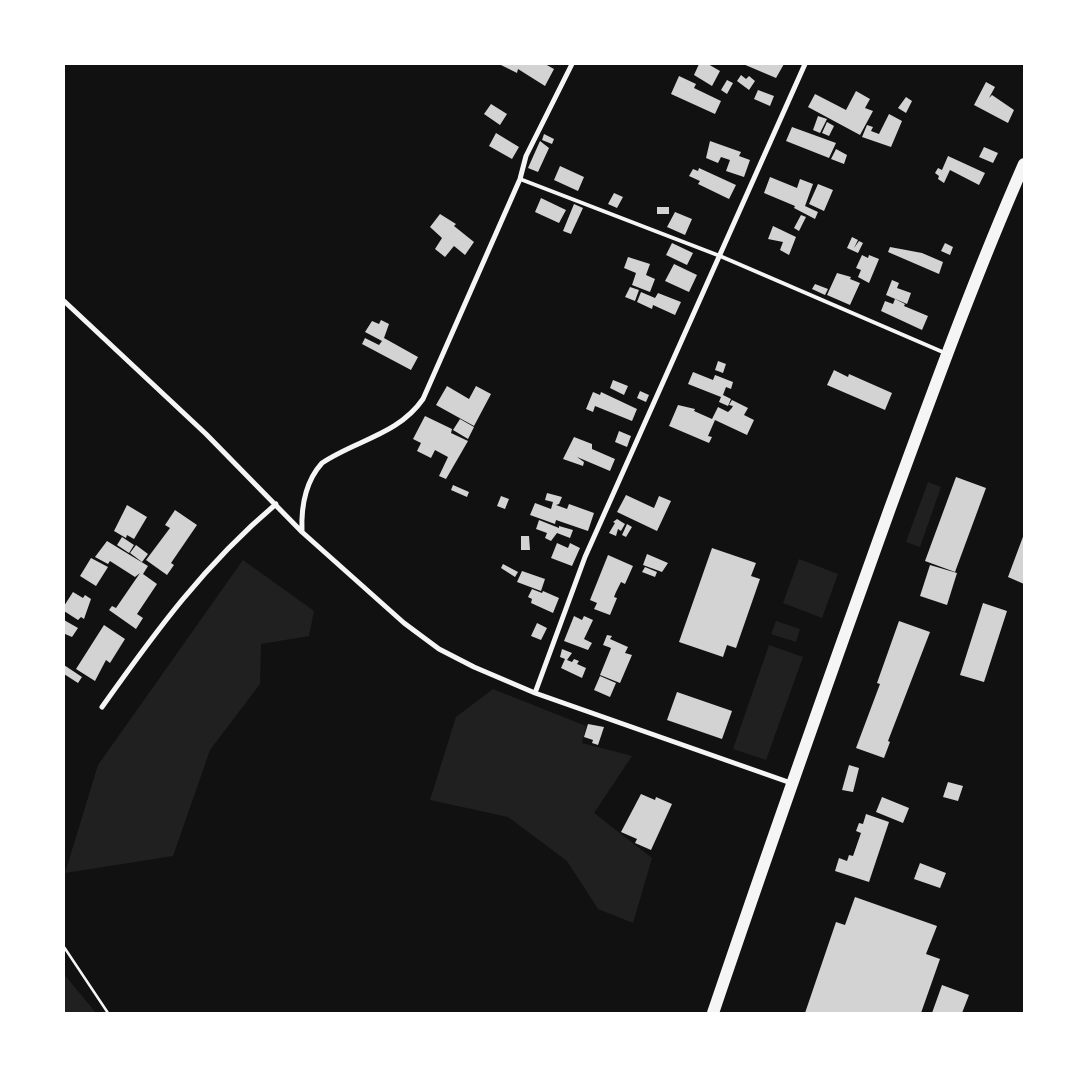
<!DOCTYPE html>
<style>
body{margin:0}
#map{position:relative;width:1088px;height:1077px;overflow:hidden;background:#111;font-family:"Archivo Narrow",sans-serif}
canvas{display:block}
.frame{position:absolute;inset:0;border:65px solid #fff;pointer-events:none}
</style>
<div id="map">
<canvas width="1088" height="1077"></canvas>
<div class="frame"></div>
</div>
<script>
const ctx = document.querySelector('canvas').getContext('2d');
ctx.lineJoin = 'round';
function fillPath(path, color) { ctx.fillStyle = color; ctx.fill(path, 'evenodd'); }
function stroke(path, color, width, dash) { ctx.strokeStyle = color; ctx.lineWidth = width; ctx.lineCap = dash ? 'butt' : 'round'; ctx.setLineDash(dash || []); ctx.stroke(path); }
const green = new Path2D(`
 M928,482l13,5 -21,60 -14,-5z
 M799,559l39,15 -16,44 -39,-15z
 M243,560l71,51 -5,25 -48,8 -1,40 -50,66 -37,106 -108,17 33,-108z
 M776,621l24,8 -4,13 -25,-8z
 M769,645l34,12 -37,103 -33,-11z
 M493,689l93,37 -4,17 50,13 -38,57 58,45 -19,65 -35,-14 -31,-48 -59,-44 -78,-17 26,-83z
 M64,974l32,39h-32z`);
const building = new Path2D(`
 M499,64h46l9,5 -9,17 -27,-17 -1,4z
 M699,64h9l12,7 -8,15 -18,-11z
 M743,64h41l-8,14z
 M741,75l5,4 3,-3 6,5 -6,9 -12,-9z
 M679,76l17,8 -2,4 27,13 -6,13 -44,-20z
 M727,80l6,3 -6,11 -6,-4z
 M986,82l9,5 -6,11 3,-3 22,15 -6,13 -34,-18z
 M758,90l16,6 -4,10 -16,-7z
 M856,91l14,8 -5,9 8,3 -13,24 -52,-28 7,-13 31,16z
 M906,97l6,4 -6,12 -8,-5z
 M491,104l16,10 -7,11 -16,-11z
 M889,114l13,7 -11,26 -29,-10 5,-12 6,2 -2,4 8,3z
 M818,116l9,3 -7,14 -7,-3z
 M827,122l7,4 -5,10 -7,-3z
 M792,127l44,16 -7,15 -43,-17z
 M496,133l23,14 -7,12 -23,-13z
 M544,134l10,5 -2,5 -10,-4z
 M540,141l9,7 -11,24 -10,-4z
 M710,141l31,11 -2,4 11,4 -6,17 -18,-6 4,-11 -9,-3 -3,6 -12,-5z
 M984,147l14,6 -5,10 -14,-6z
 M836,149l11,6 -3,9 -13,-5z
 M948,156l37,17 -6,12 -29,-15 -6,13 -6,-4 1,-3 -4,-3 3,-5 4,2z
 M560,166l24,11 -6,14 -24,-11z
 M699,168l37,17 -7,14 -31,-15 2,-3 -11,-5 4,-7 5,2z
 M770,177l27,11 3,-9 13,5 -8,22 13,6 -3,7 -21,-11 1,-2 -31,-13z
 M818,184l15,6 -9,21 -15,-7z
 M614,193l9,4 -6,11 -9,-4z
 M541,198l25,12 -7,13 -24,-11z
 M574,204l9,4 -12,26 -8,-3z
 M657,207h12v7h-12z
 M675,212l17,7 -7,16 -18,-8z
 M440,214l16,10 -2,2 20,16 -9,13 -11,-9 -9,11 -10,-8 7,-11 -12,-11z
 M801,215l5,2 -7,14 -5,-3z
 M773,226l23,11 -7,18 -9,-5 3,-8 -15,-3z
 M852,237l6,3 -4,8 5,-7 4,2 -5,10 -11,-5z
 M672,243l21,10 -6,12 -21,-10z
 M945,243l8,4 -3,8 -9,-4z
 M890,247l32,6 21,9 -4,12 -51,-22z
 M862,255l6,3 1,-3 10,4 -10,24 -11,-6 3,-7 -5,-2z
 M628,257l22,7 -4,11 9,4 -5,13 -18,-7 4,-12 -12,-5z
 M674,264l23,11 -8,17 -24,-11z
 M837,273l14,4 -1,2 10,4 -10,22 -23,-10z
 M892,280l7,3 -2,5 14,5 -4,11 -21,-9z
 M815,284l13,5 -3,6 -13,-6z
 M630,287l9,3 -4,11 -10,-4z
 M641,292l14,6 3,-5 23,9 -6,13 -22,-10 -1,4 -15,-7z
 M895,299l10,5 -1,2 24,10 -6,14 -41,-19 4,-10 8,3z
 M381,320l8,4 -5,14 34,19 -7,13 -49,-26 3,-6 14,7 3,-4 -17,-9 7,-11 7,3z
 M718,361l8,3 -3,9 -8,-3z
 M834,370l14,7 1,-3 43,19 -7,17 -58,-25z
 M693,372l20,8 2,-5 18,7 -2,7 -5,-2 -3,8 8,4 -3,7 -9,-4 2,-5 -33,-13z
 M613,380l15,6 -4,9 -14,-7z
 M447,386l22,13 7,-13 15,8 -17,32 -38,-21z
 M640,391l9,4 -3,7 -9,-4z
 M593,392l7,3 1,-3 36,17 -5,12 -37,-15 -2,6 -7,-3z
 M732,400l16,8 -4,7 10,5 -7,15 -32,-15 -7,16 4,1 -3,6 -40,-17 9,-21 17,4 -1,2 18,8 6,-12 10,5 3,-3 2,-3 -4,-1z
 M425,416l27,13 -1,4 17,8 -22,38 -7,-3 9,-19 -13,-7 -4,8 -14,-7 4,-8 -8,-4z
 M460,419l14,8 -6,12 -15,-9z
 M619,431l12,5 -4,11 -12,-5z
 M574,437l18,7v5l23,10 -5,12 -33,-14 7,5 -1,4 -20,-7z
 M956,477l30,11 -31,84 -30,-11z
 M453,485l16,7 -2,5 -16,-7z
 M547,493l15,4 -3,7 -3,1 11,4 2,-5 25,9 -6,18 -32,-11 -1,4 -25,-9 5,-12 16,6 2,-7 -8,-2z
 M626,495l28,13 5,-12 12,5 -14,30 -40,-19z
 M501,496l8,3 -4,10 -8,-3z
 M127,505l20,12 -13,22 -7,-4 -1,3 -12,-7z
 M175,510l22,15 -26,38 3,2 -7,10 -21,-15 24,-32 -5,-3z
 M617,519l8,5 -4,7 -3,-2 -2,7 -7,-3 6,-10 -2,-1z
 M539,520l20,8v-2l14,4 -3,8 -13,-5 -6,8 -6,-3 2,-5 -11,-4z
 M627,524l5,3 -6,10 -4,-2z
 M1024,534v50l-16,-7z
 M521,536h8l1,14h-9z
 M122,537l12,8 -5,8 -12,-8z
 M107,541l41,25 -5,8 14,10 -20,30 6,4 -7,11 -27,-19 3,-4 4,2 24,-35 -5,4 -25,-16 -2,3 -13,-7z
 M557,543l11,5 2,-5 10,5 -8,18 -21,-8z
 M136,545l12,9 -6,8 -12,-9z
 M712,548l44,15 -5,13 9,3 -24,69 -9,-3 -4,12 -44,-15z
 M647,554l21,9 -6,9 -19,-7z
 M608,555l25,11 -8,18 -4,-2 -5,10 -2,5 3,1 -7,17 -16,-6 3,-6 -7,-3z
 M91,558l17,9 -12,19 -16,-10z
 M503,564l15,8 -3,5 -14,-9z
 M930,565l27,8 -10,32 -27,-9z
 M645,567l12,5 -2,5 -13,-5z
 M522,571l23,8 -4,12 -24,-9z
 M532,589l10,4 1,-2 16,7 -6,15 -22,-10 1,-4 -4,-2z
 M73,592l10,6 2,-3 6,4 -7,20 -3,-2 -3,3 -14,-9v-5z
 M983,603l24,8 -23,71 -24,-7z
 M574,616l8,4 2,-4 9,4 -9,19 8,4 -4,7 -24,-9z
 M64,620l14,8 -6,9 -7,-3 -1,2z
 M899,621l31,11 -42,109 2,1 -6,16 -28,-10 24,-64 -3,-1z
 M537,623l10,5 -6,12 -10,-4z
 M104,625l21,14 -15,24 -4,-3 -11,21 -19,-12z
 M607,635l5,1 -2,3 18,8 -3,6 7,2 -12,28 -20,-8 11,-27 -8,-3z
 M562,649l10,4 -5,7 5,2 2,-3 5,2 -2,3 9,4 -4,10 -21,-10 4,-9 -5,-2z
 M64,665l18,12 -4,6 -14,-9z
 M600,676l16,7 -6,14 -16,-7z
 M677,692l55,19 -10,28 -55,-19z
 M588,724l16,3 -6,18 -6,-2 1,-3 -9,-3z
 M849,765l10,3 -6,24 -11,-2z
 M948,782l15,4 -5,15 -15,-4z
 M641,794l14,6 1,-3 16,7 -21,46 -16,-7 2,-4 -16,-7z
 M882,797l27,11 -6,15 -27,-11z
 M866,814l23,8 -20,60 -34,-11 4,-13 8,3 2,-6 4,1 8,-23 -5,-2 3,-8 4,1z
 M920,863l26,10 -6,15 -26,-9z
 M855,897l82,29 -11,28 14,5 -19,54h-116l31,-91 9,3z
 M942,985l27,10 -7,18h-30z`);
const path = new Path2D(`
 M64,947l44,66`);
const service = new Path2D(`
 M520,179l200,77 225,97`);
const minor = new Path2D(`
 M64,301l142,133 96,98 102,91 35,26 35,18 61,26 256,90
 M302,531c-1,-25 3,-49 20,-68 34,-23 76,-28 101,-64l97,-220 6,-23 46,-92
 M535,693l50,-136 220,-493
 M102,707c54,-76 102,-142 174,-203`);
const primary = new Path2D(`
 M713,1013c57,-168 116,-335 176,-502 43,-117 85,-233 135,-347`);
fillPath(green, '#202020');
fillPath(building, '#d3d3d3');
stroke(path, '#f5f5f5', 2.5);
stroke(service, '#f5f5f5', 4);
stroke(minor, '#f5f5f5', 5);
stroke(primary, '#f5f5f5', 12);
</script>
